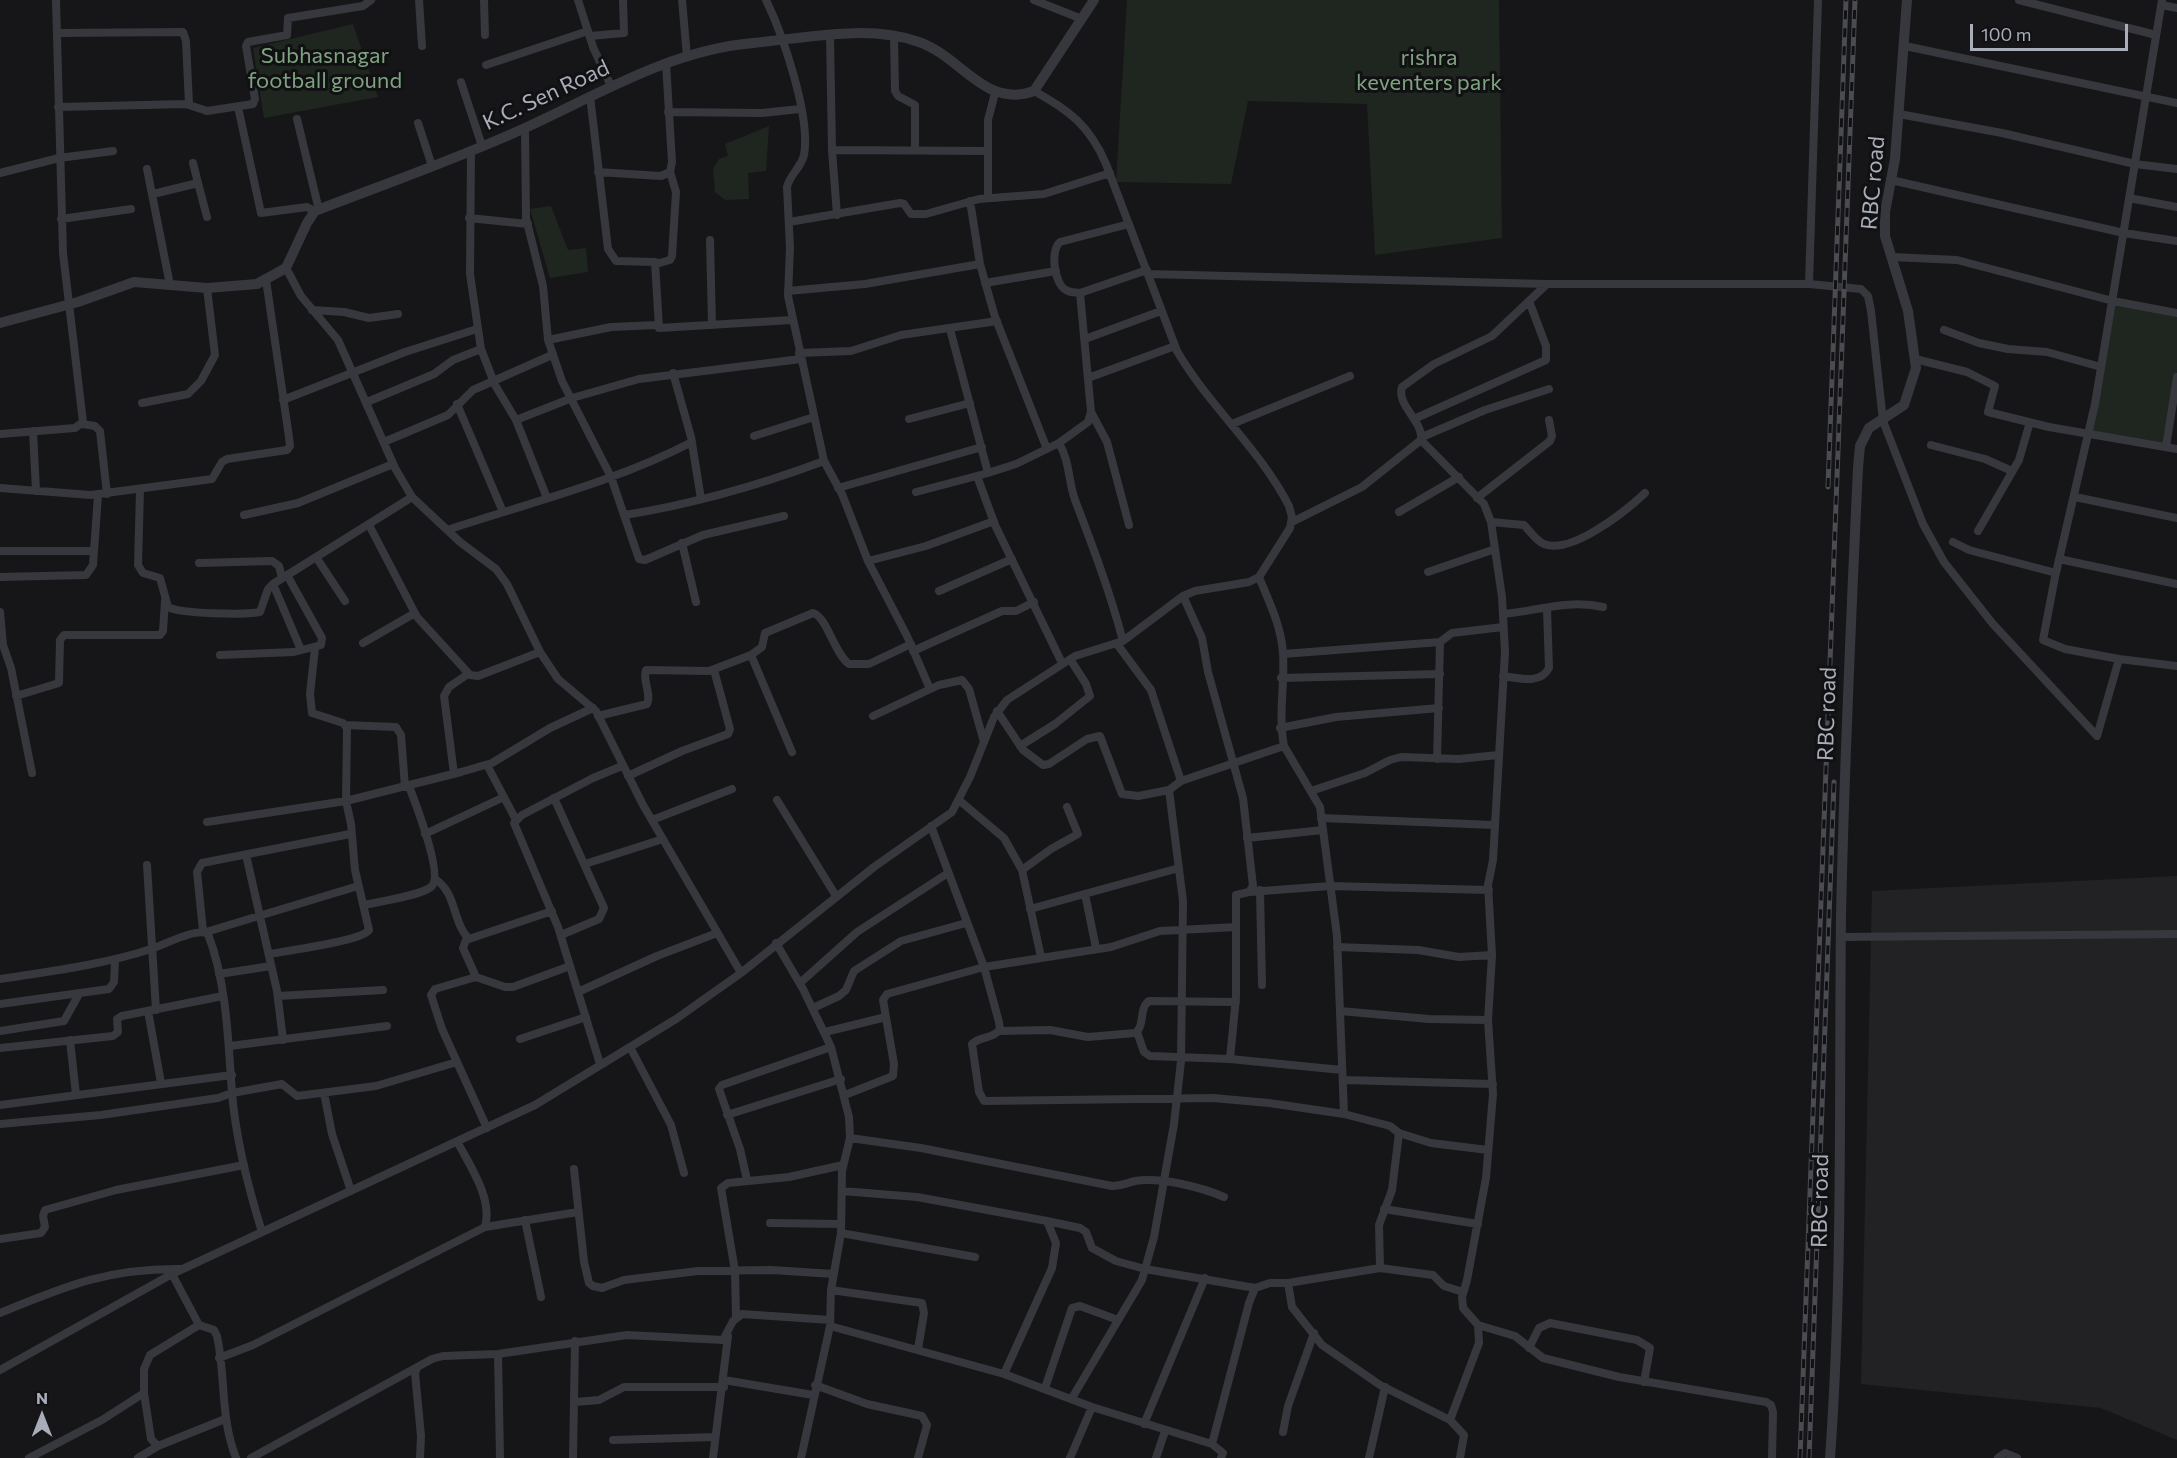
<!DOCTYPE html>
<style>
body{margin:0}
#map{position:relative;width:2177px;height:1458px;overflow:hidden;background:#161618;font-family:Commissioner,sans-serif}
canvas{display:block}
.north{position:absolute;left:12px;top:1386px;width:60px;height:60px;-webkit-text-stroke:4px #111113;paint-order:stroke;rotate:0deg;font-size:16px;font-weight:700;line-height:24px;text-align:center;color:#a8adb8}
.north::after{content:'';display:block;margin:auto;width:21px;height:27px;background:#a8adb8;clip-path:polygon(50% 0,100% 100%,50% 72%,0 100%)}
.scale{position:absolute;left:1970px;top:24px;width:158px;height:27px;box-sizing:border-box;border:3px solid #a8adb8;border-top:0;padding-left:8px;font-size:18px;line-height:21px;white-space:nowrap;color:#a8adb8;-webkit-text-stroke:4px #111113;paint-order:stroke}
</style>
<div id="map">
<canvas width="2177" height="1458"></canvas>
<div class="north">N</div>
<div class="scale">100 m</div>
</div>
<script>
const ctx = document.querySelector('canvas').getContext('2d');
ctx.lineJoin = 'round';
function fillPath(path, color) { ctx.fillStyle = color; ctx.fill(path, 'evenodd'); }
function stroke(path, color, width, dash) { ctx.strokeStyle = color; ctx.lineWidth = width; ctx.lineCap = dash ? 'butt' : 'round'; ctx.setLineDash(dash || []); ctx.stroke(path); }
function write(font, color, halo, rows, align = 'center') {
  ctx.font = font + ' Commissioner,sans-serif'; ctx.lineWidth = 6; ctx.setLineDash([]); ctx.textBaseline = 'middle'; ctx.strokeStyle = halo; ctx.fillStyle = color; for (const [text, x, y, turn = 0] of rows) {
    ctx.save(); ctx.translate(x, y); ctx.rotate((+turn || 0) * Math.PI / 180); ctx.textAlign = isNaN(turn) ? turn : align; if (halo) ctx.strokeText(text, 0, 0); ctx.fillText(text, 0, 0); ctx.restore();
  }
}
const built = new Path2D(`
 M2177,876v564l-76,-32 -240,-24 11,-493z`);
const green = new Path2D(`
 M1127,0h372l3,238 -127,17 -8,-151 -119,-3 -17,83 -115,-2z
 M353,24l25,73 -114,21 -11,-70z
 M769,126l-3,45 -18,2 1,26 -24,1 -10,-8 -2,-23 6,-10 9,-3 -3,-12z
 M551,206l17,44 18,-2 2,24 -38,6 -20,-69z
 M2113,301l64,12v64l-11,70 -77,-15z`);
const minor = new Path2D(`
 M419,0l3,46
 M484,0l1,35
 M578,0l15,47 18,39
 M682,0l5,57
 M766,0c17,35 45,117 38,155 -3,13 -14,19 -17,32l3,61 -2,48 36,165 18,33 26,67 39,75 23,53
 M1034,0l48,19
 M2019,0l137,35
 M2162,5l15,3
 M57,33l126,-1 3,9 3,63
 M590,36l34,-3 -1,-33
 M830,36l2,114 5,65
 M894,36l1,55 3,5 17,9v45
 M1905,46l272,57
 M486,65l102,-34
 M461,82l21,64
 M590,96l18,153 8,12 39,1 4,66 133,-8
 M58,107l128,-3 21,7 46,-7 2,-5 -9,-53 2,-4 39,-7 1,-17 75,-12 8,-6
 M238,107l23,106 46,-6 8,4
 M668,112l94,1 38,-4
 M1899,114l103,19 133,31 42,5
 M297,119l22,91
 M418,123l14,43
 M525,128l1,90 17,68 5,54 14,41 49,96 28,82 6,1 58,-25 81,-19
 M832,150l156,1
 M471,151l-1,123 11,75 14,36 21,35 31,78
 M193,163l5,20
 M147,169l23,116
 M598,172l63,4 9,-4 2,-10 -6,-99
 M0,173l59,-15 54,-7
 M1891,180l233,53 53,8
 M153,194l45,-11 9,34
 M988,198v-78l7,-27
 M2129,198l48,9
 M970,201l10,63 15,53 52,132
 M469,218l59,6
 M61,219l70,-10
 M789,222l111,-19 4,1 7,10h15l53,-15 65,-5 66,-21
 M710,240l2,85
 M1892,257l65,3 156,41 64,12
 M656,264l14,-4 2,-4 4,-64 -6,-20
 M286,268l15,28 37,44 57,128 17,29 48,45 36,27 11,15 33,68 18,27 38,32 47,94 98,168
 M1149,274l398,10h262l52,5 7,7 3,15 12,110 40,103 21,38 49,62 104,112 22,-77 -54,-10 -22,-9 12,-63 40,-173 67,-404
 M985,283l71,-12
 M1809,284l9,-284
 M788,291l77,-7 115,-20
 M1080,293c-5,-1 -10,0 -14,-3 -12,-6 -16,-40 -6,-48l69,-18
 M312,310l32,2 25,6 29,-4
 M950,329l38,144 28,-9 43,-21
 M1944,330l35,13 29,6 39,3 54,15
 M1085,339l76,-28
 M548,340l63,-13 46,-2
 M799,353l52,-2 50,-16 96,-14
 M1915,359l52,13 28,14 -7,26 61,15 128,22
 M673,373l18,64 10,62
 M1088,378l87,-32
 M283,400l122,-48 72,-23
 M367,402l67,-28 19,-14 28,-11
 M142,403l46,-9 13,-13 14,-26 -8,-67
 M457,404l46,108
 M1091,412l16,30 22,83
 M909,419l61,-16
 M1414,419l132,-59v-14l-17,-45
 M516,420l56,-22 67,-19 162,-20
 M82,424l13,2 5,5 7,63
 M1232,424l118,-48
 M33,431l3,60
 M0,434l75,-6 8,-6 -20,-169 -7,-253
 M754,436l60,-19
 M1422,437l63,-27 64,-21
 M1421,440l63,64 7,18 11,75 3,55 -12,208 -5,25 4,70 -4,65 5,74 -7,84 -19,102 -5,17 1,11 15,17 1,18 -29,77
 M384,442l64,-27 25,-25 79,-35
 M1931,445l54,14 27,12
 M2166,447l11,-70
 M977,476l18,49 67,138
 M0,488l91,7 121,-16 10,-17 5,-3 60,-9 3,-4 -1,-9 -23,-157
 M838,488l144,-41
 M140,490l-2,75 5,8 17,5 8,29c13,7 76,8 92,5l8,-23 5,-5 139,-87
 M916,492l72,-19
 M2075,497l102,21
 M1477,498l73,-57 2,-5 -3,-16
 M1399,512l60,-35
 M244,515l54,-12 95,-39
 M625,515c68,-11 135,-30 199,-54
 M1292,522l70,-35 59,-47c3,-18 -25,-35 -19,-53l32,-23 58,-28 55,-52
 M1491,522l33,3c6,6 12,16 20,19 27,11 82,-33 101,-51
 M369,525l48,92 53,58 8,1 62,-24
 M447,530c82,-27 168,-48 245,-88
 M1978,531l41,-71 11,-38
 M1953,542l16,8 87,23
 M682,543l14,59
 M0,551h94
 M316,557l29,44
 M2059,559l118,25
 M868,561l58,-15 68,-25
 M199,563l73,-2 7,5 3,12
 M1428,572l67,-23
 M0,577l86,-2 7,-10 5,-70
 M273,584l28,66
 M939,591l73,-32
 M1183,596l19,42 6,34 35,126 10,88 -4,6 -13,3v102l-6,62
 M0,612l3,33 8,23 21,105
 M1503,614c34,-3 66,-15 100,-7
 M1123,641c-13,-49 -30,-94 -48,-141 -7,-20 -5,-38 -16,-57l29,-21 3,-10 -11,-119 67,-23
 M363,643l52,-30
 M1117,644l34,46 30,91
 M913,651l89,-40h14l18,-9
 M1283,654l157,-12
 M220,655l74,-3 27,-7 1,-7 -35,-63
 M751,655l11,-8 3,-14 48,-20c14,4 21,40 36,51h20l42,-20
 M2119,659l58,7
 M1503,676c16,2 37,9 46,-8l-2,-59
 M1281,678l159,-4
 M16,696l43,-13 1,-43 4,-5h96l3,-4 2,-30
 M997,711l26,39 20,15 6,-1 38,-25 13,-3 22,58 16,2 31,-6
 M598,716l49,-12c5,-10 -5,-23 -1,-34l63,1 42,-16 41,97
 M873,716l66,-31 23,-5 7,9 15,53
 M345,725l51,2 5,8 4,52
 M1280,728l56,-11 103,-9
 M1020,746l35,-22 35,-28 -4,-12 -16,-25
 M1284,746l36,61 17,129 7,178 46,12 9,7 -7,57 -13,35 1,43
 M1437,759l3,-117 12,-9 51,-6
 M487,765l29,55
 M454,774l-10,-78 5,-9 19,-13
 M628,776l54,-25 46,-17 2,-5 -16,-59
 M1311,791l54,-18 25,-13 11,-3 58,2 39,-4
 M554,798l50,110 -5,11 -38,16
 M777,800l59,96
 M960,801l44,37 18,32
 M1321,818l173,7
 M652,820l80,-31
 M207,822l139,-21 115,-29 31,-9 58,-35 43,-20
 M931,826l53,141 15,55 1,7c-6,10 -20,7 -28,15l7,48 5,9 229,-3 56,5 75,11
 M425,834l79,-37
 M1247,838l76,-8
 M246,855l31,136 6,49
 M585,864l78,-25
 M147,865l9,145
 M435,879c22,14 17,43 34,60l83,-28
 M1260,890l2,95
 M1249,892l81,-6 159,4
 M1085,894l11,54
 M364,905c14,-3 60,-10 68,-19 11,-12 -17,-84 -23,-100
 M1030,909l149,-41
 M203,931l-6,-59 5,-9 148,-29
 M206,932l152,-46
 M467,937l-4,11 13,29 -41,12 -4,6 11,34 45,99
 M1841,937l336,-3
 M776,943l27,46 28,58 18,70 1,21 -8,33 -1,62 -10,57 -1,36 174,48 88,33 120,37
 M1337,947l81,3 41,7 33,-2
 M269,954c17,-3 93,-13 100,-24l-14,-60 -4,-46 -5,-23 1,-73 -4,-5 -31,-10 -2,-19 5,-46
 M1041,957l-19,-87 29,-21 27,-15 -11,-27
 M219,974l52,-8
 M476,977l29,10h8l57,-21
 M0,979c51,-8 102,-14 151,-30 13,-4 46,-22 57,-15 19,50 20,106 24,159 4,48 16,94 30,139
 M800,983l57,-51 91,-59
 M578,992l79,-36 60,-23
 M278,996l105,-6
 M0,1004l109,-15 5,-7 1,-21
 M813,1008l26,-12 7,-6 8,-19 47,-30 65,-18
 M148,1011l13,72
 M1340,1011l89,8 59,1
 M0,1031l64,-10 15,-27
 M999,1031l51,-1 38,7 47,-4c11,-8 3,-24 14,-32l87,1
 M825,1032l61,-15
 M1137,1032l7,20 6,4 80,3 112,11
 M520,1039l66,-22
 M70,1040l6,55
 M230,1046l157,-20
 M630,1047l41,78 13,48
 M0,1048l113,-12 5,-4 -1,-13 5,-3 101,-20
 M600,1064l-42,-137 -44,-104 8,-8 71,-37 29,-12
 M1343,1080l150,4
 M324,1093l8,41 19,57
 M845,1095l48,-19 1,-12 -11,-64 4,-6 97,-27 127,-20 49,-16 76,-4
 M0,1105l232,-30
 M727,1115l114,-36
 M0,1124l101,-9 117,-17 14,-5 50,-9 15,12 79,-10 81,-24
 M1399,1133l32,10 57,7
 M850,1138l71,10 191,38c9,0 15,-3 23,-5 26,-4 66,6 89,16
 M574,1169l10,93 5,21 4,3 9,2 22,-8 74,-9 73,-1 63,4
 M747,1180l-7,-31 -21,-60 3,-4 109,-38
 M842,1191l75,6 130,24 9,22 -4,25 -48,106
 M1384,1209l94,15
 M525,1220l16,77
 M1047,1221l33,7 6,4 6,16 24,13 29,8 110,19
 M770,1223l71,1
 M485,1227l93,-15
 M841,1233l134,24
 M0,1239l41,-6 4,-6 -2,-11 2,-6 71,-20 128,-25
 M172,1274l27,51 15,5 3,6c9,42 3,81 19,122
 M1288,1283l92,-15 53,7 11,11 19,6
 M831,1290l91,13 2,10 -6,36
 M0,1313c66,-27 108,-45 181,-44
 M736,1317l-1,-46 -14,-83 7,-5 61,-6 54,-12
 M1478,1325l37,11 28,22 76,19 147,25 5,3 2,7 -1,46
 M1529,1348l10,-20 11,-5 87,17 13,8 -6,34
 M498,1354l2,104
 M219,1358l34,-13 232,-118c8,-28 -15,-61 -27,-84
 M417,1368l-2,5 6,63 -1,22
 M0,1370l172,-96 363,-169 141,-86 65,-46 133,-106 78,-55 18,-35 24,-60 13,-17 68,-44 48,-15 60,-45 12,-5 54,-9 10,-5 31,-49 2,-11 -3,-11c-29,-57 -80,-100 -112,-155l-71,-187c-16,-38 -37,-54 -72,-73
 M724,1380l89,15
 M815,1385l52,19 55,12 5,9 -9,33
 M1045,1388l27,-80 8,-2 38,14
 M144,1393l7,46 7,7 67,-27
 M1072,1398l70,-118 12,-43 20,-113 7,-63 2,-160 -14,-111 12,-9 103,-35c-6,-31 1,-62 -1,-93 -2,-28 -14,-51 -24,-76
 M575,1402l24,-2 25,-13h100
 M1144,1424l61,-146
 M1283,1432l5,-26 26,-73
 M613,1440l102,-3
 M29,1458l73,-38 42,-27v-24l6,-14 49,-30
 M138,1458l20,-12
 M251,1458l181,-99 11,-3 55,-2 129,-19 96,5 10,-19 9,-7 88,6
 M573,1458l2,-117
 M713,1458l15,-122
 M801,1458l29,-132
 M1070,1458l22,-51
 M1156,1458l9,-27
 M1221,1458l2,-5 -11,-9 37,-141 6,-15 15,-5h18l4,24 30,38 58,40 70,35 14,15 -4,23
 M1369,1458l16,-71
 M1998,1458l7,-5 12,5`);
const tertiary = new Path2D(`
 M0,323l78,-21 56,-20 73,6 50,-4 29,-16 21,-45 8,-12c70,-27 142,-52 210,-83 74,-34 146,-78 228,-85 53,-5 115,-19 166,-1 43,15 66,67 115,49l60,-91
 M1830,1458c13,-181 9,-361 11,-542 3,-150 10,-299 17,-448l2,-22 9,-18 35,-23 12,-37 -8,-57 -23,-75v-24l10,-53 12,-159`);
const rail = new Path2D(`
 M1828,487l18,-487
 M1800,1458l55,-1458
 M1809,1458l25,-676`);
const parkNames = [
 ["Subhasnagar",325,56],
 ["football ground",325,81],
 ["rishra",1429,58],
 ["keventers park",1429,83]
];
const streetNames = [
 ["K.C. Sen Road",546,95,-25],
 ["RBC road",1873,183,-85],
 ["RBC road",1827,714,-88],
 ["RBC road",1820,1201,-89]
];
fillPath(built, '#222225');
fillPath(green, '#1e261f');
stroke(minor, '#37383d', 8);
stroke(tertiary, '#37383d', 10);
stroke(rail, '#4a4c52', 5);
stroke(rail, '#111113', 3, [9]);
write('22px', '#7fa381', '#111113', parkNames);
write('22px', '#a8adb8', '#111113', streetNames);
</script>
